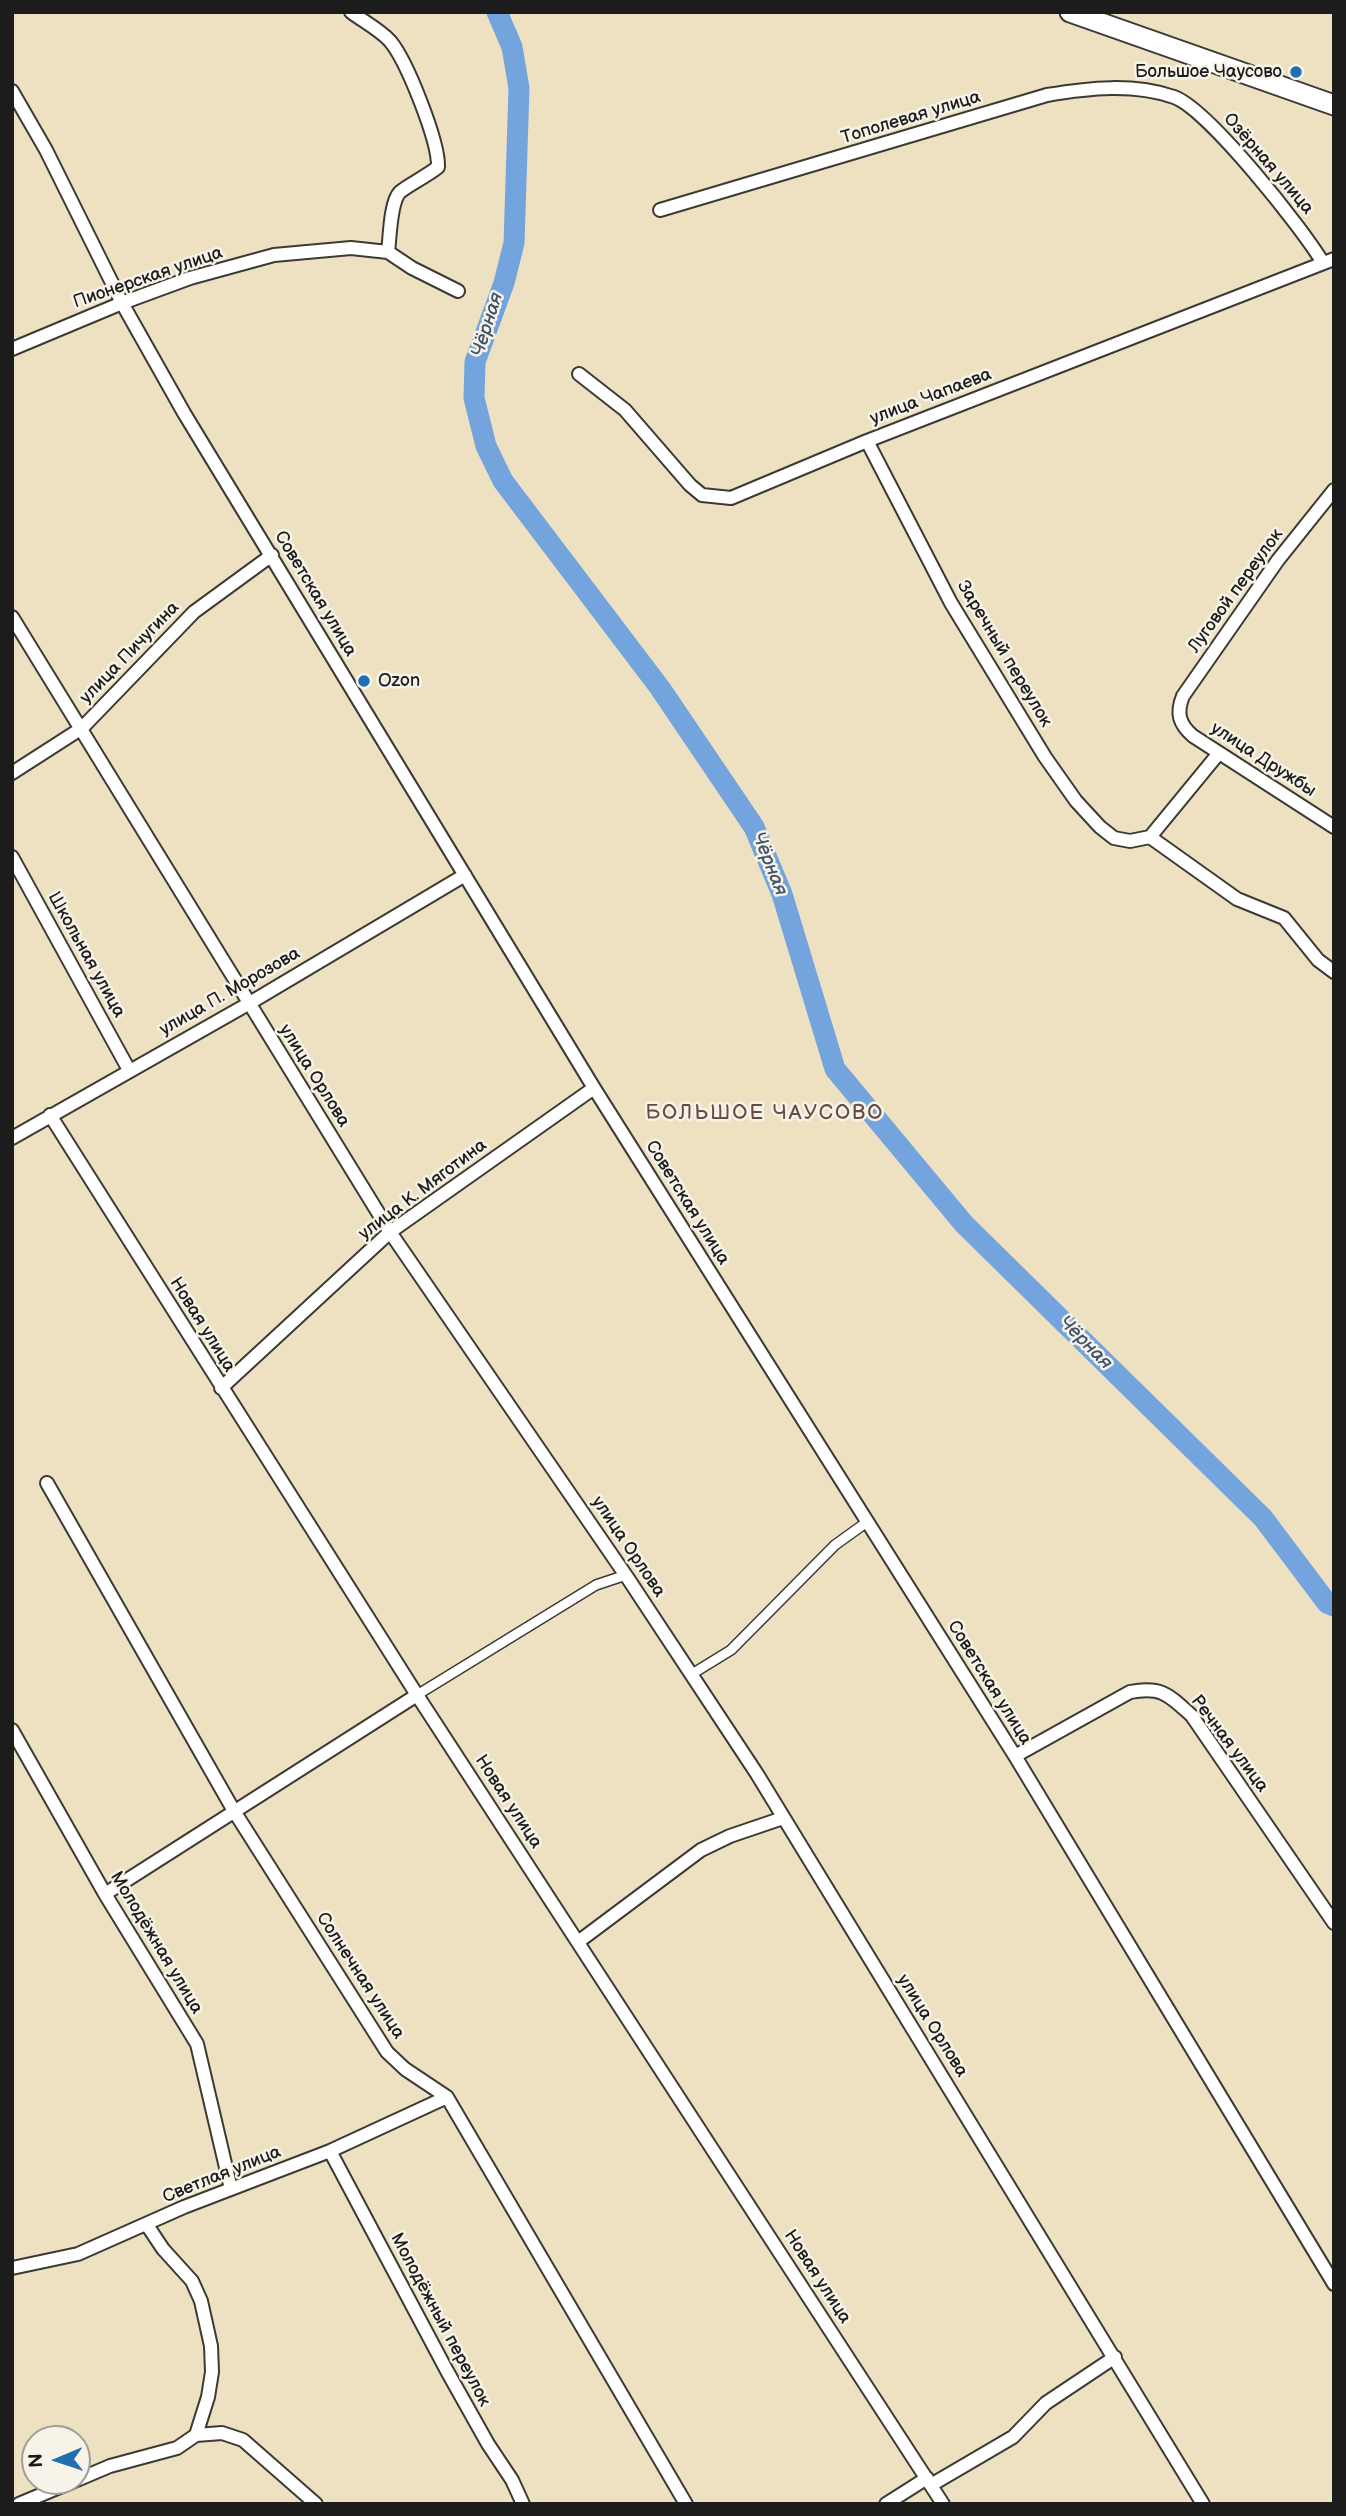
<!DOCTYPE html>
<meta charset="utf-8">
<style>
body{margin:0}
#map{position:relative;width:1346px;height:2516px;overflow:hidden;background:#eee1c2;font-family:"Balsamiq Sans",sans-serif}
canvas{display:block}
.frame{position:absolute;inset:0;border:14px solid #1c1c1c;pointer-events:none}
.north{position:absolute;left:21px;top:2425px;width:70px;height:70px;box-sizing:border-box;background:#f7f3e8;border:2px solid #9f9d96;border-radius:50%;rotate:268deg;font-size:19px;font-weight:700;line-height:28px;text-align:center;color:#1c1c1c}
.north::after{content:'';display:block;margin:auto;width:24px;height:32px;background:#1f6fb2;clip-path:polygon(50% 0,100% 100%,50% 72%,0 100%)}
</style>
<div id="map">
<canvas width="1346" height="2516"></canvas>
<div class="frame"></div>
<div class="north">N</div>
</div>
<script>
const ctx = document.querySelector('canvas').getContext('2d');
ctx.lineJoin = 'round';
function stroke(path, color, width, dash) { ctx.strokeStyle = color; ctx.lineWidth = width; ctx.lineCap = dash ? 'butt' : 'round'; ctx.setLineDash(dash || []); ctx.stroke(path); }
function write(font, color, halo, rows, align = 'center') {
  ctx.font = font + ' "Balsamiq Sans",sans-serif'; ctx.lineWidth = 5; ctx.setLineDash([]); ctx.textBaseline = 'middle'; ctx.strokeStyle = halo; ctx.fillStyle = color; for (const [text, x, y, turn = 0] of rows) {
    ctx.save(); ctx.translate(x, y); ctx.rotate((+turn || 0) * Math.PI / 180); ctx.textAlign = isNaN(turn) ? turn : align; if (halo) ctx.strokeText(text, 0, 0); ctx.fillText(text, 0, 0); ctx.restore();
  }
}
const river = new Path2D(`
 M497,12l15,35 7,41 -5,155 -10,40 -29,79 -1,36 12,48 17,35 157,207 94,139 28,67 53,175 129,155 299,294 64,85 7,3`);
const pedestrian = new Path2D(`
 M692,1674l39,-24 104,-105 32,-23
 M417,1695l179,-110 30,-10`);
const minor = new Path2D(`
 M351,12c12,9 29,18 39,29 17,20 49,101 48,126 -11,9 -30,18 -38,25 -10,10 -10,46 -12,60
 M12,91l34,59 76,153 62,110 410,675 421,668 319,528
 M660,210l387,-115c42,-7 86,-12 127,2 34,12 129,132 149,166
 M12,349l110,-46 68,-25 84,-23 77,-7 37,4 24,16 46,23
 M579,374l46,36 65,75 12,10 29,3 136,-57 467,-182
 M867,441l84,162 94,154 31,44 24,26 14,11 16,3 20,-4
 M1334,490l-56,70 -95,136c-7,17 -4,28 10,40l141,91
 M12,617l378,615 239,348 128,194 446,730
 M12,773l70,-45 112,-116 78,-57
 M1150,837l87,62 47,19 34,42 16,12
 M1150,837l69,-84
 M12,857l117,213
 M50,1115l367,580 526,809
 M12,1138l236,-134 217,-129
 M221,1388l169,-156 204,-144
 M47,1483l187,328 153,241 18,17 42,28 239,407
 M12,1730l93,164 92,150 34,145
 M1015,1756l115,-64c32,-6 39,3 62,24l142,207
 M105,1894l312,-199
 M578,1942l123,-92 29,-14 53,-18
 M330,2151l117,220 41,73 24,36 11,24
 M12,2268l66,-14 106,-47 146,-56 117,-54
 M196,2435l26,-2 21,7 73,64
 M77,2480l33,-14 67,-18 19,-13 12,-38 4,-25 -1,-26 -10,-45 -9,-20 -29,-32 -16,-24
 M931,2485l82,-48 33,-34 69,-46
 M19,2504l55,-23
 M886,2504l41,-26`);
const trunk = new Path2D(`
 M1070,12l264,93`);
const markers = [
 [1296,72,7,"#1f6fb2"],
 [364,681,7,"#1f6fb2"]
];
const poiNames = [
 ["Большое Чаусово",1282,72],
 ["Ozon",378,681,"left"]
];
const streetNames = [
 ["Тополевая улица",911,118,-17],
 ["Озёрная улица",1268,164,49],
 ["Пионерская улица",148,278,-19],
 ["улица Чапаева",931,397,-21],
 ["Луговой переулок",1236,591,-54],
 ["Советская улица",315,594,59],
 ["улица Пичугина",130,653,-46],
 ["Заречный переулок",1004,654,59],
 ["улица Дружбы",1263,760,33],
 ["Школьная улица",86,955,61],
 ["улица П. Морозова",230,992,-30],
 ["улица Орлова",314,1076,58],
 ["улица К. Мяготина",423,1190,-37],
 ["Советская улица",687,1203,58],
 ["Новая улица",202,1325,58],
 ["улица Орлова",628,1547,56],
 ["Советская улица",989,1683,58],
 ["Речная улица",1229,1744,53],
 ["Новая улица",508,1802,57],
 ["Молодёжная улица",156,1943,59],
 ["Солнечная улица",360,1976,57],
 ["улица Орлова",932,2026,58],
 ["Светлая улица",222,2175,-22],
 ["Новая улица",817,2277,57],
 ["Молодёжный переулок",440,2320,62]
];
const waterNames = [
 ["Чёрная",488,325,-73],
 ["Чёрная",769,864,68],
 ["Чёрная",1085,1343,45]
];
const quarterNames = [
 ["БОЛЬШОЕ ЧАУСОВО",765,1114]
];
stroke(river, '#74a4de', 21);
stroke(pedestrian, '#3c3a35', 12);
stroke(minor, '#3c3a35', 16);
stroke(trunk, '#3c3a35', 23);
stroke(pedestrian, '#fff', 9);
stroke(minor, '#fff', 12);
stroke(trunk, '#fff', 19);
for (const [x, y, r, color] of markers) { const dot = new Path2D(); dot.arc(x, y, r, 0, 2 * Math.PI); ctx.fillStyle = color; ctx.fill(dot); stroke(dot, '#f7f3e8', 2.5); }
write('18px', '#1c1c1c', '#f7f3e8', poiNames, 'right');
write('18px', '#1c1c1c', '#f7f3e8', streetNames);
write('italic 19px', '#3f526a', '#f7f3e8', waterNames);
ctx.letterSpacing = '2px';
write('21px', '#664b47', '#f7f3e8', quarterNames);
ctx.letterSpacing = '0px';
</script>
